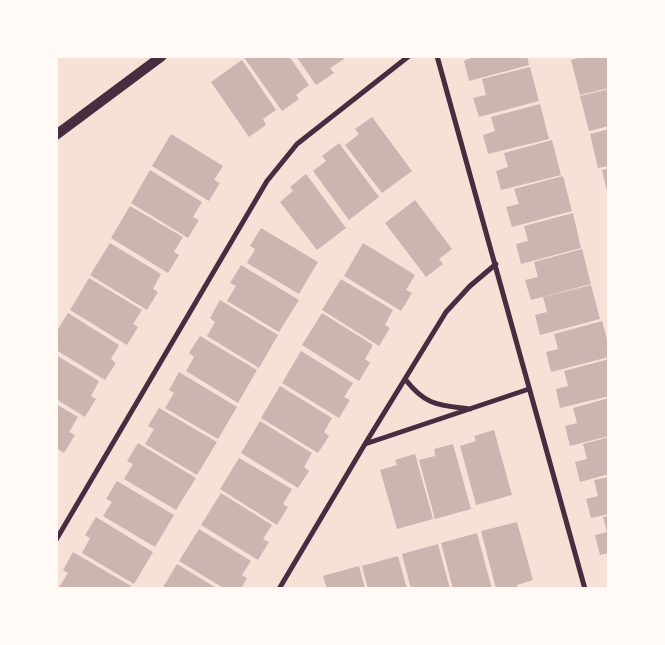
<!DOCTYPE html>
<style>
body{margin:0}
#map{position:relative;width:665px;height:645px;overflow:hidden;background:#f7e1d7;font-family:"Golos Text",sans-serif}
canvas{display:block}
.frame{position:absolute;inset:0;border:58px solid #fffaf5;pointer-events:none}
</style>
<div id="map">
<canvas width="665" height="645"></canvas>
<div class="frame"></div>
</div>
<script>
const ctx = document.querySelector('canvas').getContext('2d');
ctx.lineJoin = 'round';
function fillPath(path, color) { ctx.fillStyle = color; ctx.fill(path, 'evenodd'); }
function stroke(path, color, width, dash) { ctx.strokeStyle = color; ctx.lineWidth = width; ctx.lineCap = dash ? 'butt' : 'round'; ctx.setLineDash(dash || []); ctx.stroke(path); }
const building = new Path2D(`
 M243,56h46l20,29 -13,10 3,4 -17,12z
 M296,56h46l2,3 -14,9 4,5 -18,12z
 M475,56h52l2,9 -60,16 -5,-20z
 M586,56h23v32l-29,7 -9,-35z
 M242,60l34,50 -13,9 3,6 -17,12 -38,-55z
 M530,67l9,34 -60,16 -6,-19 13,-3 -4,-16z
 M609,89v37l-20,5 -9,-35z
 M540,104l9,35 -61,15 -5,-19 12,-4 -4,-14z
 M372,117l40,54 -30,22 -37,-48 14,-11 -4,-5z
 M609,129v37l-11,2 -8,-34z
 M171,134l52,32 -9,14 6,3 -11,18 -57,-35z
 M552,140l9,35 -60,15 -5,-19 12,-4 -4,-14z
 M339,143l40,54 -30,23 -36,-49 13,-10 -4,-5z
 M609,168v28h-1l-6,-26z
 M150,170l52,32 -9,15 6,3 -11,18 -57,-35z
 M306,174l40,54 -29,22 -37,-48 13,-11 -3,-4z
 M563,176l9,35 -60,16 -6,-20 13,-3 -5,-15z
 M415,200l37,49 -13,10 4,5 -17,13 -41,-54z
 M130,206l53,31 -9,15 5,3 -11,18 -57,-35z
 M573,213l8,35 -60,16 -5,-20 12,-3 -4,-15z
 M261,228l57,34 -19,32 -52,-31 8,-14 -5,-3z
 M110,243l51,31 -8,15 5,3 -11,18 -57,-35z
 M363,243l52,32 -9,15 6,3 -11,18 -57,-35z
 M582,249l9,35 -60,16 -6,-20 13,-3 -4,-15z
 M241,265l58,35 -20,32 -52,-31 9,-15 -6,-3z
 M89,278l53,32 -9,14 5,3 -11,18 -57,-35z
 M341,279l52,31 -8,15 5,3 -11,18 -57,-36z
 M591,285l9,34 -60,16 -5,-20 12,-3 -4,-15z
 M220,300l58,35 -19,33 -52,-32 8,-14 -5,-4z
 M68,313l51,32 -8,14 5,4 -11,17 -49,-30v-18z
 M322,313l51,32 -8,14 5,4 -11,18 -57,-36z
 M602,321l7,25v11l-58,15 -5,-20 12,-3 -4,-15z
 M200,336l57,34 -19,33 -52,-32 8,-14 -5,-4z
 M301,351l52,32 -9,14 6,3 -11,18 -57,-35z
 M56,355l43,26 -8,15 5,3 -11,18 -29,-18z
 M609,359v37l-49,12 -4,-19 12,-3 -4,-15z
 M179,372l58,35 -19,32 -53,-31 9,-15 -5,-3z
 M280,386l52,32 -8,14 5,4 -11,17 -57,-35z
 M609,398v38l-39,10 -5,-20 12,-3 -4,-15z
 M56,404l22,13 -9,15 6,3 -11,18 -8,-5z
 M159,408l58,34 -20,33 -52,-31 9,-15 -6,-3z
 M260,421l52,32 -8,14 5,4 -11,17 -57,-35z
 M494,430l18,65 -36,10 -16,-59 16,-5 -2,-5z
 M609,437v37l-29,8 -5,-20 12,-3 -4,-15z
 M138,443l58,35 -20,32 -52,-31 9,-15 -6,-3z
 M453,444l18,65 -36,10 -16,-59 16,-4 -1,-7z
 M415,454l18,65 -36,10 -17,-59 17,-5 -2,-5z
 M239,458l53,31 -9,15 5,3 -11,18 -57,-36z
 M609,477v37l-18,4 -5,-19 12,-3 -4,-16z
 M117,481l57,34 -19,32 -52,-31 9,-14 -6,-3z
 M221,493l51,32 -9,14 6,3 -11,18 -57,-35z
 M609,516v37l-9,2 -5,-20 12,-3 -4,-15z
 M96,517l57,35 -19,32 -52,-31 8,-15 -5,-3z
 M517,522l16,58 -16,5 1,4h-22l-15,-58z
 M199,529l52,32 -9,14 5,3 -6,11h-16l-46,-28z
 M477,533l15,56h-39l-12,-46z
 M438,544l12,45h-39l-9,-35z
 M73,552l58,34 -1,3 -71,-2 9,-14 -5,-3z
 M398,556l9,33h-39l-6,-23z
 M177,564l41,25h-56z
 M359,566l6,23h-38l-4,-13z`);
const minor = new Path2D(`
 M437,56l148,533
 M405,379c21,27 33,26 65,30
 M365,444l164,-55
 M56,540l211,-359 30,-37 112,-88
 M279,589l86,-145 81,-132 24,-26 26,-22`);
const secondary = new Path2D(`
 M56,135l106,-79`);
fillPath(building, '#ccb4b1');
stroke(minor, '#4a2c40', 5);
stroke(secondary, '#4a2c40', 10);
</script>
